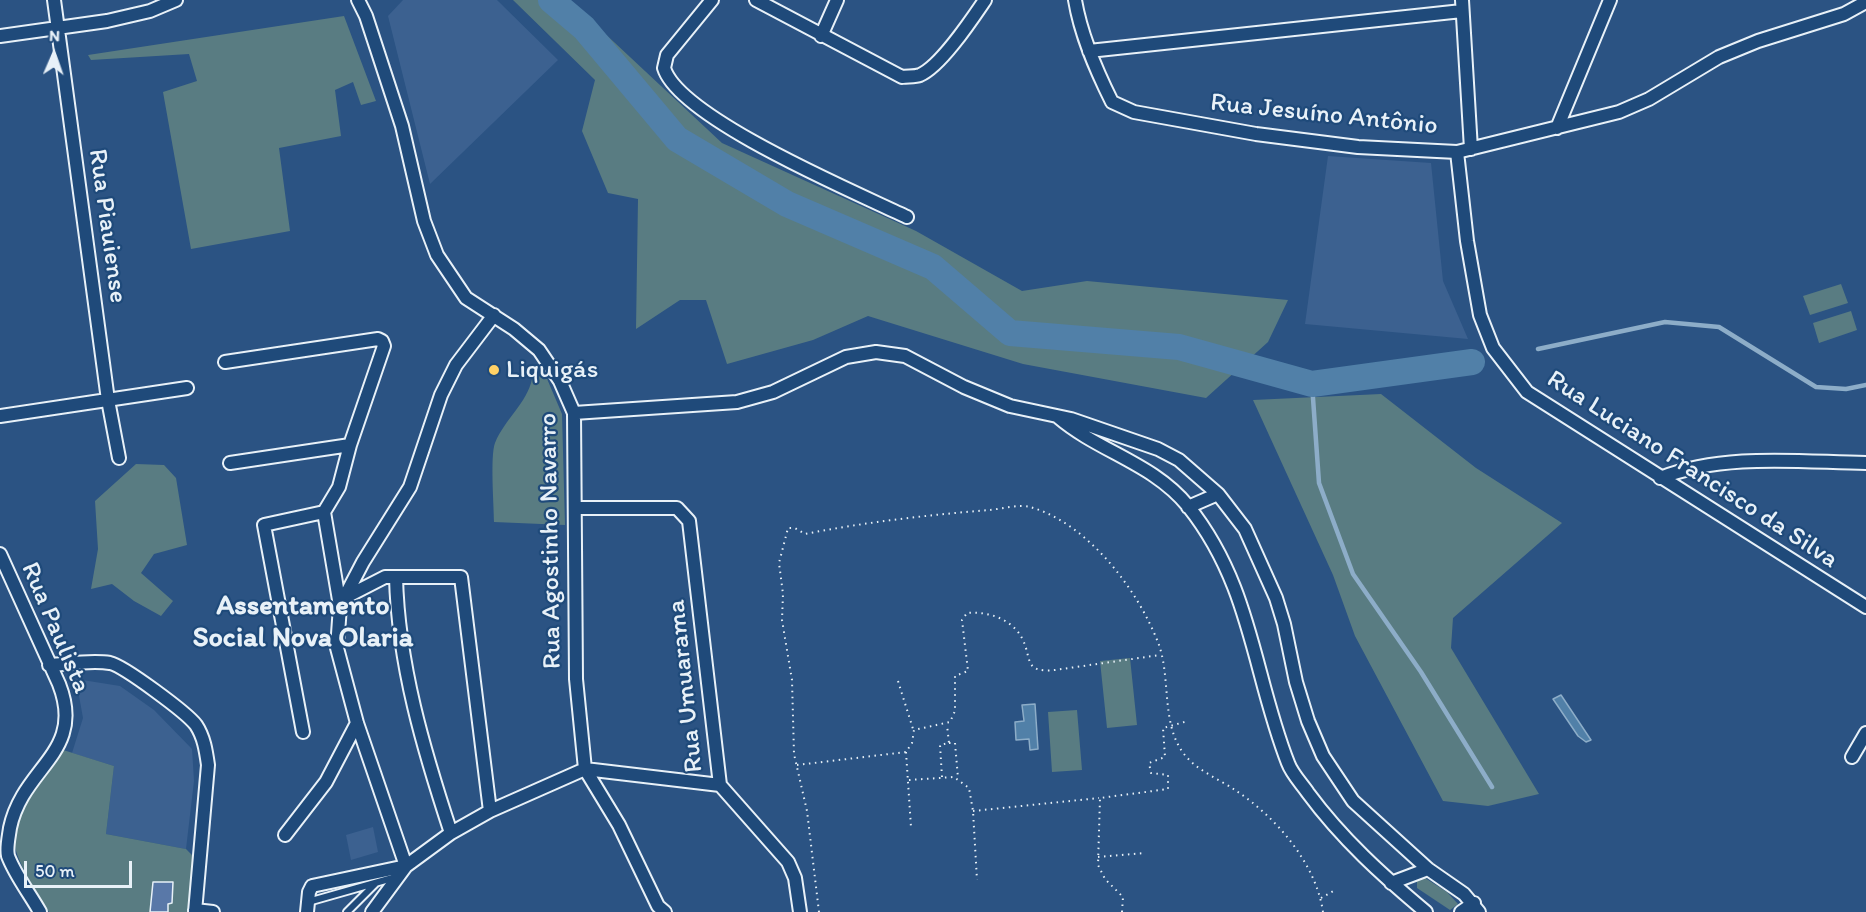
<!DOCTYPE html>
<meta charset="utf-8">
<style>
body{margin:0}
#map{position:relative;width:1866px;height:912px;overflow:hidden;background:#2b5383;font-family:Itim,sans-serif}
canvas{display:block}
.north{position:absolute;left:24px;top:24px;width:60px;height:60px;-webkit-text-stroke:4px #1f4a7a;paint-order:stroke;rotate:2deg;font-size:16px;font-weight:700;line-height:24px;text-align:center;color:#e8f1f8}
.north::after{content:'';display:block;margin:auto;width:21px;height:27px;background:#e8f1f8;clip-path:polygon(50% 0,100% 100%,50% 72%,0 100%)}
.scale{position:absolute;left:24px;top:861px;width:108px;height:27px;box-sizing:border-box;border:3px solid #e8f1f8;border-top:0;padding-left:8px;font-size:18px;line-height:21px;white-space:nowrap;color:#e8f1f8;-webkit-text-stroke:4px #1f4a7a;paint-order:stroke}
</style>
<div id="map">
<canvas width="1866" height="912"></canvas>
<div class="north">N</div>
<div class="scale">50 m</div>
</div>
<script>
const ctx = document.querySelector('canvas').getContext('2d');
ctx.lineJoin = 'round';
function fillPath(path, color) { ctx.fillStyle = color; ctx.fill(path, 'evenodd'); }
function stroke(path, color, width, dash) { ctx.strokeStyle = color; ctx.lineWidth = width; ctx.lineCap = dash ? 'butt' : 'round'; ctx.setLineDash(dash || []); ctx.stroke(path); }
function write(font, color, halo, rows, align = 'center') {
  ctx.font = font + ' Itim,sans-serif'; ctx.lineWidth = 4.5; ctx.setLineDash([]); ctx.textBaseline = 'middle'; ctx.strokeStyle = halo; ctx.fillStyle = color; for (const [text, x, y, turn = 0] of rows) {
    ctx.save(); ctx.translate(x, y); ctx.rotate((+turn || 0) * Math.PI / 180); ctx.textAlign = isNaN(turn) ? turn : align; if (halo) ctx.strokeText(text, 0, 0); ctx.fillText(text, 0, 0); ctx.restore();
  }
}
const built = new Path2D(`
 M403,0h94l61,60 -128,124 -42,-168z
 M1328,156l103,7 12,118 25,58 -163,-15z
 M76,679l44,7 34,24 38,39 2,32 -8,68 -80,-15 8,-68 -42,-13 11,-35z
 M373,827l5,25 -27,8 -5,-25z`);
const green = new Path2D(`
 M513,0h56l153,143 194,88 106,60 65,-10 201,19 -20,42 -62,56 -183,-34 -155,-48 -55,24 -86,24 -21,-64h-26l-44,29 2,-130 -30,-6 -26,-62 13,-51z
 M344,16l32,85 -15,4 -8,-23 -18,8 6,46 -62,12 11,83 -99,18 -28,-157 34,-11 -8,-27 -98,6 -3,-5z
 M1841,284l7,19 -38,12 -7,-19z
 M1851,311l6,19 -38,13 -6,-20z
 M545,374l17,40 3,111 -71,-3c0,-17 -4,-66 1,-79 10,-24 32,-40 37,-64z
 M1381,394l95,74 86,55 -109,95 -2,30 88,146 -51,12 -45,-5 -88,-165 -22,-61 -80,-175z
 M136,464l28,1 12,13 11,67 -33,9 -13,19 32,28 -12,15 -27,-15 -22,-17 -21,5 7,-40 -3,-48z
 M1130,658l7,67 -30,3 -7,-67z
 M1077,710l5,60 -30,2 -4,-60z
 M60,749l54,17 -8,68 80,15 7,7 -4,56h-140c-10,-15 -31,-49 -34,-65 -7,-37 23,-72 45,-98z
 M1422,876l25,16 11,12 -8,6 -33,-22v-10z`);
const water = new Path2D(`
 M1561,695l30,45 -5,2 -8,-6 -25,-37z
 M1035,704l3,45 -8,1 -1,-11 -13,1 -1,-18 9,-1 -2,-16z`);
const stream = new Path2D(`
 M1538,349l127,-27 54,5 97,60 30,2 20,-4
 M1312,384l7,99 34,91 68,98 71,115`);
const river = new Path2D(`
 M551,0l33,28 93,111 110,65 146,63 77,66 169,14 133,37 160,-22`);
const building = new Path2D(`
 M153,882h20l-1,21 -4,1v8h-18z`);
const path = new Path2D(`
 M898,681l15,48
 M949,743h6l3,35
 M906,752l5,75
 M797,765l109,-13 6,-9 2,-13 36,-8 5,-11v-35l13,-5 -6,-51 5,-7c21,-2 46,6 56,27 9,20 1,33 32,30l105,-15
 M942,777l-2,-32 9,-2 -2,-18
 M909,780l45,-3 15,11 4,23 4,69
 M973,811l126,-13
 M1098,857l47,-4
 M1321,898l14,-8
 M819,912l-12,-101 -13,-57 -2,-74 -10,-60 1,-26 -4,-31 9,-35h7l10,6c61,-12 123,-19 184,-24 12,-1 30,-6 41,-3 58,16 109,84 129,138 12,35 2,79 25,109 12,16 35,25 51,36 40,26 81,73 88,122
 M1122,912l1,-15 -18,-18 -7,-14 2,-67 68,-9v-14l-17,-2 -2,-10 16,-6 -2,-29 25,-7`);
const lane = new Path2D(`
 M308,902l88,-25
 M347,912l29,-29`);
const street = new Path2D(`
 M54,0l54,400 11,58
 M358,0l8,16 36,110 22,95 13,34 29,43 48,31 25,21 21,31 14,32 2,266 9,90 34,56 39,81 7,6
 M712,0l-45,55 -3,13c15,50 193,125 243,149
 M756,0l146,77c5,-1 13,0 18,-2 21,-9 52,-56 65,-75
 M1075,0c6,36 21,70 37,102l22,10 122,22 102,13 99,5 162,-40 30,-13 70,-42 39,-16 86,-27 22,-12
 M1462,0l9,149
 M0,36l107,-15 43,-10 26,-11
 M821,36l16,-36
 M1089,51l373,-40
 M1557,128l53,-128
 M1457,152l10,89 13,74 13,33 34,44 339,215
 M225,362l153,-23 4,2 2,5 -34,99 -11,42 -15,25 16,94
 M574,413l163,-11 36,-10 73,-35 30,-5 29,4 59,31 46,19 61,13 87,30 21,11 39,34 27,35 31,69 8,26 12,58 12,39 15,35 30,45 75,68 36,25 15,18
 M0,416l187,-28
 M1058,417c41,35 95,46 130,89 64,80 65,168 100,257 4,11 14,21 20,30 34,46 75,83 118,119
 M230,463l120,-18
 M1660,478c65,-25 138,-16 206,-15
 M1188,507l30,-13
 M575,508h102l12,13 31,264
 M0,554l59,130c27,69 -36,82 -49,144 -1,8 -4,20 -2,28 7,19 22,38 32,56
 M396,577c2,87 28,174 55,256
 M346,597l39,-20h76l29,234
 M49,665c19,-1 42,-5 61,-2 14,3 77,50 86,62 8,12 10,26 12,40l-13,147
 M303,732l-39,-207 60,-13
 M1852,757l14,-24
 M720,785l68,77 7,16 5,34
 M285,835l41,-53 31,-59
 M1391,883l37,-14
 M195,910l18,2
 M307,912l2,-20 3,-6 94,-20 -49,-143 -20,-75 3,-42 23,-44 47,-75 31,-92 15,-30 38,-50
 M372,912l34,-46 45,-33 39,-22 95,-42 135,16
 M1461,912l13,-9`);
const markers = [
 [494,370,6,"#ffd166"]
];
const streetNames = [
 ["Rua Jesuíno Antônio",1324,115,6],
 ["Rua Piauiense",107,226,82],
 ["Rua Luciano Francisco da Silva",1692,470,33],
 ["Rua Agostinho Navarro",551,541,-91],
 ["Rua Paulista",55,628,67],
 ["Rua Umuarama",686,686,-96]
];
const poiNames = [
 ["Liquigás",506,370]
];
const quarterNames = [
 ["Assentamento",303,607],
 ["Social Nova Olaria",303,639]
];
fillPath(built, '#3c6190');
fillPath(green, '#597c82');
fillPath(water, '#5180a8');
stroke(water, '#8dadc8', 1.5);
stroke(stream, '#8dadc8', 4.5);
stroke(river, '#5180a8', 26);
fillPath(building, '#5978a8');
stroke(building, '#e8f1f8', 1.5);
stroke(lane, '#e8f1f8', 10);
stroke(street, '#e8f1f8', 16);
stroke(path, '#e8f1f8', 2, [1.5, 4.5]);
stroke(lane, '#1f4a7a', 6);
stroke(street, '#1f4a7a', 12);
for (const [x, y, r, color] of markers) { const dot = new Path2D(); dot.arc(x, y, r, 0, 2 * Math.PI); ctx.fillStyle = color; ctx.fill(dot); stroke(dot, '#1f4a7a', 2); }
write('26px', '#e8f1f8', '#1f4a7a', streetNames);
write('26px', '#e8f1f8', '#1f4a7a', poiNames, 'left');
write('bold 28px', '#e8f1f8', '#1f4a7a', quarterNames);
</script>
